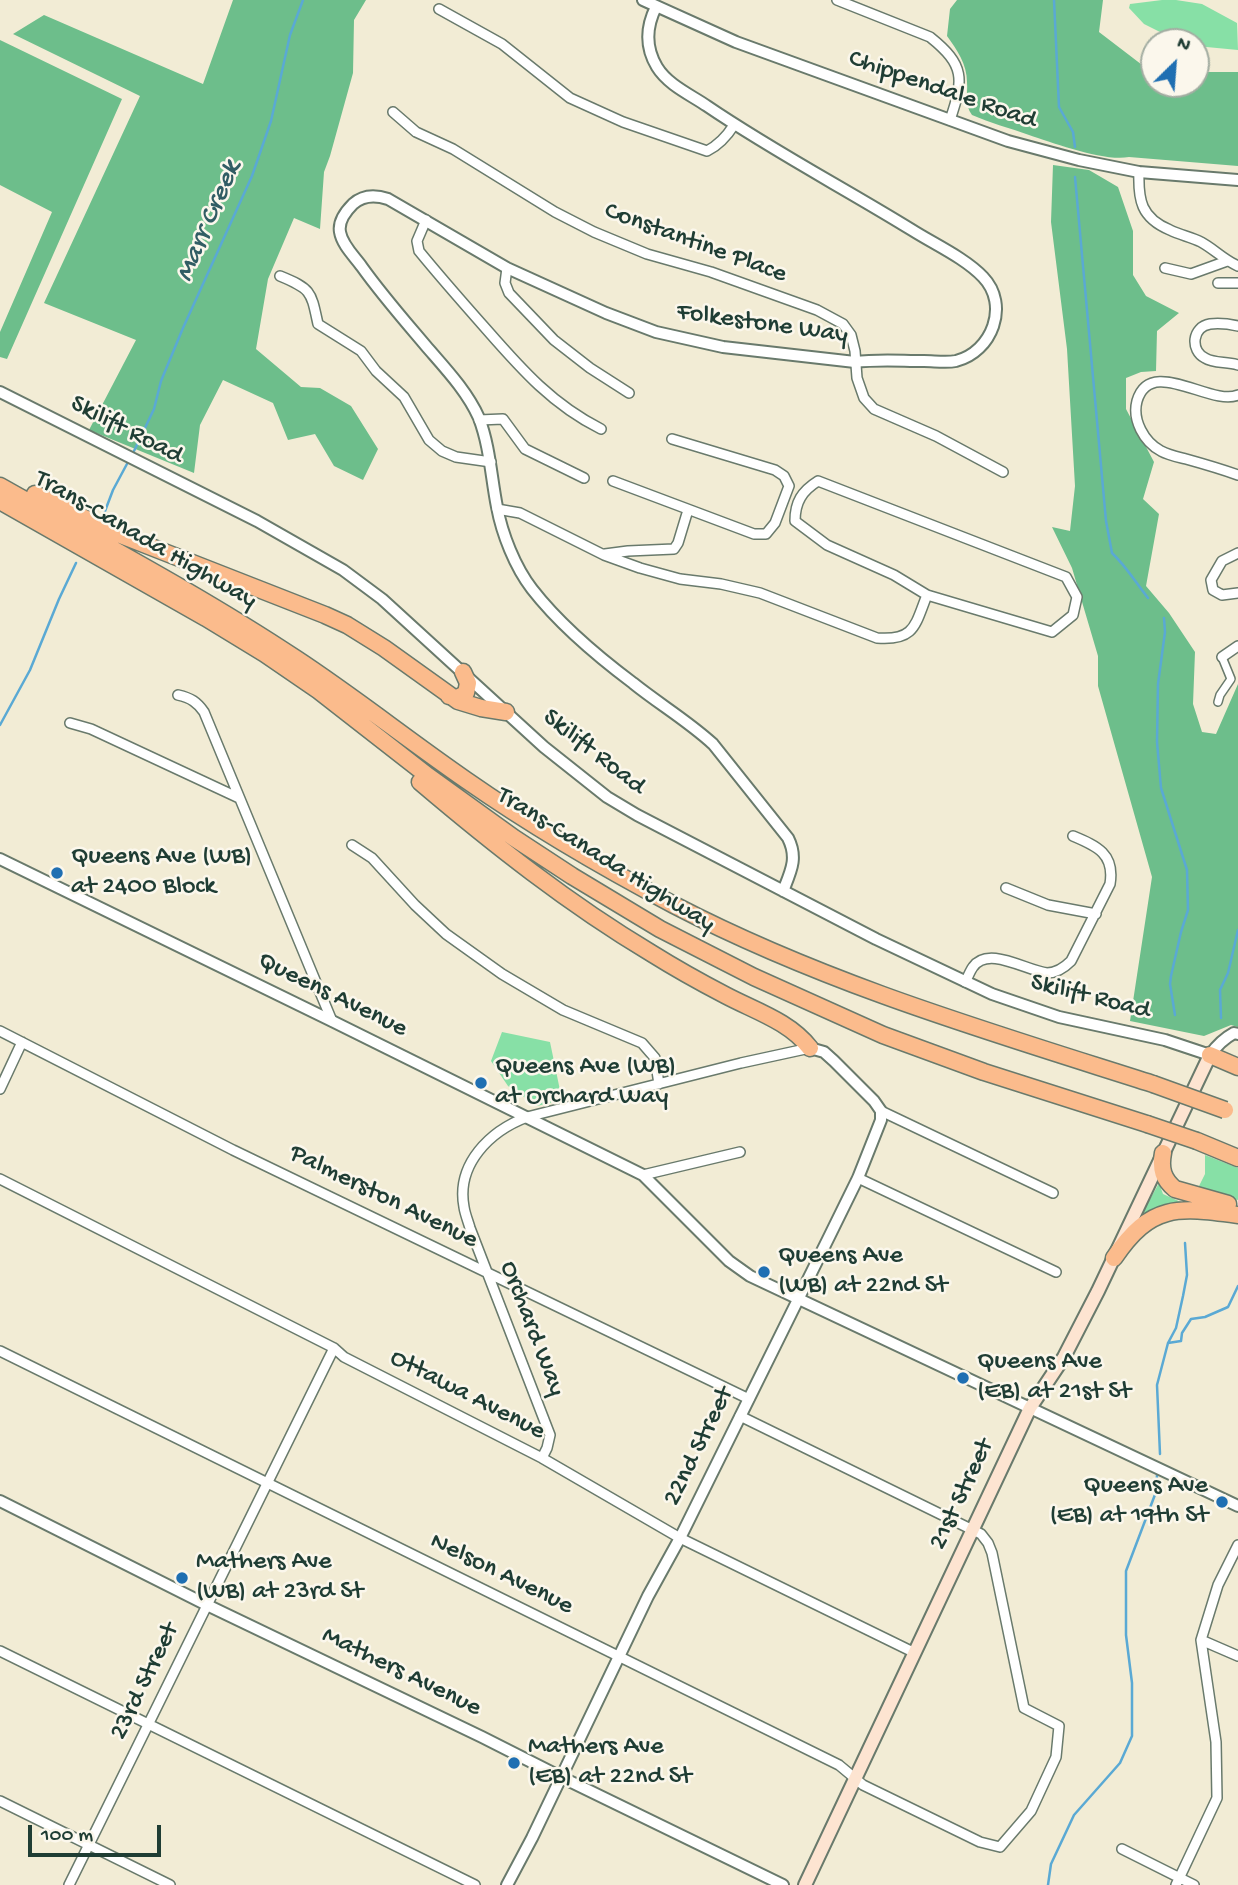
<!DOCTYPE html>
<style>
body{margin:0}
#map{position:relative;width:1238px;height:1885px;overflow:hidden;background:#f2ecd5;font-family:"Gochi Hand",sans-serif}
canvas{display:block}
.north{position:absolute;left:1140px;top:28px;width:70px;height:70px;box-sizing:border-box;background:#fbf7ec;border:2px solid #a3ada2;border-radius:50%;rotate:25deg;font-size:19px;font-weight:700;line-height:28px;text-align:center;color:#1f3d34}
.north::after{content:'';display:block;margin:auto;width:24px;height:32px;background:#1f6fb2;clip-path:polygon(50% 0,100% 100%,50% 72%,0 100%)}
.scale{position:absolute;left:28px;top:1825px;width:133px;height:32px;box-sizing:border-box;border:4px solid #1f3d34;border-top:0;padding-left:9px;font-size:21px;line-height:24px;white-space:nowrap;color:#1f3d34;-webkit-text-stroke:5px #fbf7ec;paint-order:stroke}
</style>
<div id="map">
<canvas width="1238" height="1885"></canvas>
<div class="north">N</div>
<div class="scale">100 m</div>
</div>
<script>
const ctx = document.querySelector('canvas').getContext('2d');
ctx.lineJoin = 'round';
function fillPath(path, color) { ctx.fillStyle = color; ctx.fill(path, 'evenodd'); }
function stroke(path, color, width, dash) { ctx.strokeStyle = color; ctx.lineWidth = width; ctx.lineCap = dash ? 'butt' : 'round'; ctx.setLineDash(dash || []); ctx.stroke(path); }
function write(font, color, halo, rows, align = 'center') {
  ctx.font = font + ' "Gochi Hand",sans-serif'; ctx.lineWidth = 5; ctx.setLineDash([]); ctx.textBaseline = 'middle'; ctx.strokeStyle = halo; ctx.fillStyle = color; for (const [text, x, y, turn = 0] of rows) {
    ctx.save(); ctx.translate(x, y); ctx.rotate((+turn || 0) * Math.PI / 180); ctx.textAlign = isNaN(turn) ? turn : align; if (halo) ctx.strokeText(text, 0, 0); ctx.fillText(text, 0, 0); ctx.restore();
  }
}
const green = new Path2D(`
 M1162,0h14l26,4 35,19 1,27 -42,-4v-4h-16l-36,-18 -15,-16 1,-4z
 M502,1032l48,10 12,58 -25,6 -29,-20 -17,-25z
 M1205,1155l33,13v32l-40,-12 7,-14z
 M1159,1183l4,11 20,9 -44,16z`);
const forest = new Path2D(`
 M233,0h133l-12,20 -1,53 -23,83 -6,16 -4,57 -26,-11 -26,61 -12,70 45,38 19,1 31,18 27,43 -15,31 -29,-14 -19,-32 -27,6 -15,-37 -50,-23 -23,45 -6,48 -105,-43 47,-90 -92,-37 96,-207 -127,-62 31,-19 159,69z
 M957,0h146l-4,32 51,39h4v13h42v-12h42v94l-109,-9c-24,5 -76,-14 -100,-22 -19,-7 -39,-12 -57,-20 -8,-11 -4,-20 -5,-33 0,-18 -10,-32 -20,-46l3,-27z
 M0,40l122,59 -115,260 -7,-2v-25l52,-120 -52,-27z
 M1053,165l36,5 29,17 15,44v44l13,21 33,17 -22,18 -1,40 -15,1 -15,6v31l28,53 -11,37 16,15 -13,72 23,27 26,39 -2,52 9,28 14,2 22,-50v343l-7,-2 -27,11 -74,-15 22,-144 -54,-191v-30l-26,-88 -20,-41 18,4 5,-45 -8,-137 -16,-127z`);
const stream = new Path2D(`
 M1054,0l5,107 14,25 2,15
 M1075,177l31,344 6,32c14,13 24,30 36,45
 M134,451l20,-42 7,-28 22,-53 69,-152 19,-55 19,-86 13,-35
 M102,519l11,-29 15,-28
 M1164,618l1,14 -7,52 -1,58 4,46 26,82 1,40 -7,22 -10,44 -1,8 5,31
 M0,725l30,-55 29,-71 17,-36
 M1221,1018l-1,-28 8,-17 10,-43
 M1168,1343l13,-2 1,-8 9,-14 14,-2 23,-10 10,-21
 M1160,1454l-3,-69 11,-42 8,-15 7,-32 4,-21 -2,-32
 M1048,1885l3,-21 23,-49 46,-52 12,-27v-53l-6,-48v-64l30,-79 1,-17`);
const pedestrian = new Path2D(`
 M1218,702l2,-7 11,-16 -9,-22`);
const minor = new Path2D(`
 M837,0l93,37c35,28 34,42 20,83
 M439,9l63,35 68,54 53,24 84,29c12,-6 20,-15 27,-26
 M393,112l23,20 37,17 102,63 39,20 53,22 64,18 106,38 26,14 8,11 4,16 2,27 7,20 10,11 62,27 67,36
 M1139,172c-1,28 2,46 31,58 10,5 21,7 31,12 13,7 23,18 37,24
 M426,220l-9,21 2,10c22,27 45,53 68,79 35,40 66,75 114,99
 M507,268l-2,15 4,10 45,47 36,28 39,25
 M1165,268l26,6 36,-13
 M280,276c32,13 31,16 38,48l43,27 15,20 28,26 25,43 13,11 14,6 35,5
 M1218,283h20
 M1238,326c-9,-2 -20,-3 -28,-2 -18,3 -20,26 -5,34 9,6 23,3 33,7
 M1238,395c-27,12 -88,-40 -101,6 -5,19 7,41 24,50 7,4 17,6 25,8 18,5 35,10 52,16
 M479,420l24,-1 22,30 59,29
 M613,481l141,53h12l9,-11 14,-37 -5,-10 -9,-6 -103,-31
 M818,481l248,96 11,20 -4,18 -21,17 -125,-37 -33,-20 -67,-30 -32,-24c0,-19 7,-30 23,-40z
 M497,509l23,4 84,42 36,13 40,11 41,5 39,9 117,45c38,3 38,-13 50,-43
 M1238,553l-16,8 -11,19 2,10 9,5 16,-2
 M605,554l23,-3 46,-2 4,-6 10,-33
 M1222,657l16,-11
 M178,695c13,3 19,7 26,17l128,309
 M70,723l21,6 148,69
 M352,845l20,13 43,47 31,29 56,40 61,36 79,33 13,15 4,26
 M1006,888l42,17 48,9
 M965,982c3,-5 5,-11 8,-15 15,-22 54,4 74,6 10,0 18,-6 24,-12l39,-77c5,-30 -13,-38 -37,-48
 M0,1031l233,119 516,249
 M0,1089l22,-47
 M881,1111l172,82
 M643,1175l97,-23
 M858,1178l198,94
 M0,1179l334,169 10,9 198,101 138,80 233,114
 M0,1351l839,414 24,20 117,57 20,5 31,-36 25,-54 3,-31 -35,-18 -32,-155 -4,-10 -7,-9 -241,-118
 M542,1458l5,-10 3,-13 -80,-207c-2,-7 -5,-14 -6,-21 -8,-43 26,-76 63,-90l214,-54 69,-15
 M1201,1640l37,16
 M0,1651l475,234
 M0,1801l170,84
 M1122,1849l72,36
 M69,1885l265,-537
 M1176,1885l41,-87 -1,-56 -15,-102 17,-55 20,-40`);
const tertiary = new Path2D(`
 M643,0l93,42 272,99 71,19 60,12 99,8
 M656,7c-10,20 -11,40 1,60 11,18 34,28 50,39 66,45 137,82 205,124 22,14 53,28 71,47 27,28 9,75 -27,84 -10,2 -22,0 -32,0 -23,0 -46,-2 -69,1l-132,-15 -67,-15 -50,-19 -99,-45 -119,-69c-12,-4 -25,-4 -35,5 -7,7 -15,17 -13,28 2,13 15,25 22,35 20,28 42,53 64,79 19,22 41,45 53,72 11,29 12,59 18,89 5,27 18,60 35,82 28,36 65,67 101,94 26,21 55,38 80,61l75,94c10,20 3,33 -5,53
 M0,392l257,129 86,49 39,29 162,148 63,50 30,18 239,124 116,55 67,23 106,23 45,15c7,-10 13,-16 24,-22l4,1
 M0,859l332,162 311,154 86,86 21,15 488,230
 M0,1501l207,104 275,132 79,40 222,108
 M507,1885l25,-47 116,-242 32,-58 150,-303 28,-57 23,-58v-9l-7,-10 -40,-40 -10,-9 -14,-4`);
const secondary = new Path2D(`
 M805,1885l225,-477 34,-51 34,-66 112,-236`);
const motorway = new Path2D(`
 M0,486c99,56 200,109 295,172 58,38 113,82 171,122 66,46 136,87 208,125 152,79 316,127 479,179
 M35,494l78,38 212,83 22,10 37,23 74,53 23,7 25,4
 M0,501l206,117 59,36 54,37 109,85 86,62 58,38 88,53 94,48 129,58 101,37 163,52
 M449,696l9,2 8,-5 2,-10 -5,-11
 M420,782c73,62 149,122 231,171 24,15 49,29 74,42 30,16 64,26 85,53
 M1210,1055l28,12
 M1197,1141l41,17
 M1163,1153c-3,16 0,26 12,36l53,15
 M1114,1258c37,-55 64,-51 124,-43`);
const motorwayBridge = new Path2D(`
 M1153,1084l72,26
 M1147,1124l50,17`);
const markers = [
 [57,873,7,"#1f6fb2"],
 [481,1083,7,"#1f6fb2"],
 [764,1272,7,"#1f6fb2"],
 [963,1378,7,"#1f6fb2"],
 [1222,1502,7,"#1f6fb2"],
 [182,1578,7,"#1f6fb2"],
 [514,1763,7,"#1f6fb2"]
];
const streetNames = [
 ["Chippendale Road",942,91,19],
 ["Constantine Place",695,244,20],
 ["Folkestone Way",762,325,8],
 ["Skilift Road",126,431,27],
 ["Trans-Canada Highway",145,541,30],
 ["Skilift Road",593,753,38],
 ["Trans-Canada Highway",605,861,32],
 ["Queens Avenue",332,996,26],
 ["Skilift Road",1090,998,14],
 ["Palmerston Avenue",383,1198,26],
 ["Orchard Way",531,1329,69],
 ["Ottawa Avenue",467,1396,27],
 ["22nd Street",700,1447,-64],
 ["21st Street",963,1495,-65],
 ["Nelson Avenue",501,1575,26],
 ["Mathers Avenue",401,1673,26],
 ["23rd Street",146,1682,-64]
];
const poiNames = [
 ["Queens Ave (WB)",71,858],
 ["at 2400 Block",71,888],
 ["Queens Ave (WB)",495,1068],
 ["at Orchard Way",495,1098],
 ["Queens Ave",778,1257],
 ["(WB) at 22nd St",778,1287],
 ["Queens Ave",977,1363],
 ["(EB) at 21st St",977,1393],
 ["Queens Ave",1208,1487,"right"],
 ["(EB) at 19th St",1208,1517,"right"],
 ["Mathers Ave",196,1563],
 ["(WB) at 23rd St",196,1593],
 ["Mathers Ave",528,1748],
 ["(EB) at 22nd St",528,1778]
];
const waterNames = [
 ["Marr Creek",210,222,-67]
];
fillPath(green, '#87e0a6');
fillPath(forest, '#6dbe8b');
stroke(stream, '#5aa9d4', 2.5);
stroke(pedestrian, '#697a6c', 10);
stroke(minor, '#697a6c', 12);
stroke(tertiary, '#697a6c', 14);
stroke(secondary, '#697a6c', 16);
stroke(motorway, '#697a6c', 19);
stroke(pedestrian, '#fff', 7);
stroke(minor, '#fff', 9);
stroke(tertiary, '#fff', 10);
stroke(secondary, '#fde4d1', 12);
stroke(motorway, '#fbbb8c', 16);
stroke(motorwayBridge, '#697a6c', 19, []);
stroke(motorwayBridge, '#fbbb8c', 16);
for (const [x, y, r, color] of markers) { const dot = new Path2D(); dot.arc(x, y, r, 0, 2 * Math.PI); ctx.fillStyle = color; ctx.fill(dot); stroke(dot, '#fbf7ec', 2.5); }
write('26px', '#1f3d34', '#fbf7ec', streetNames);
write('26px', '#1f3d34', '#fbf7ec', poiNames, 'left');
write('italic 28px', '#315d64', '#fbf7ec', waterNames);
</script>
